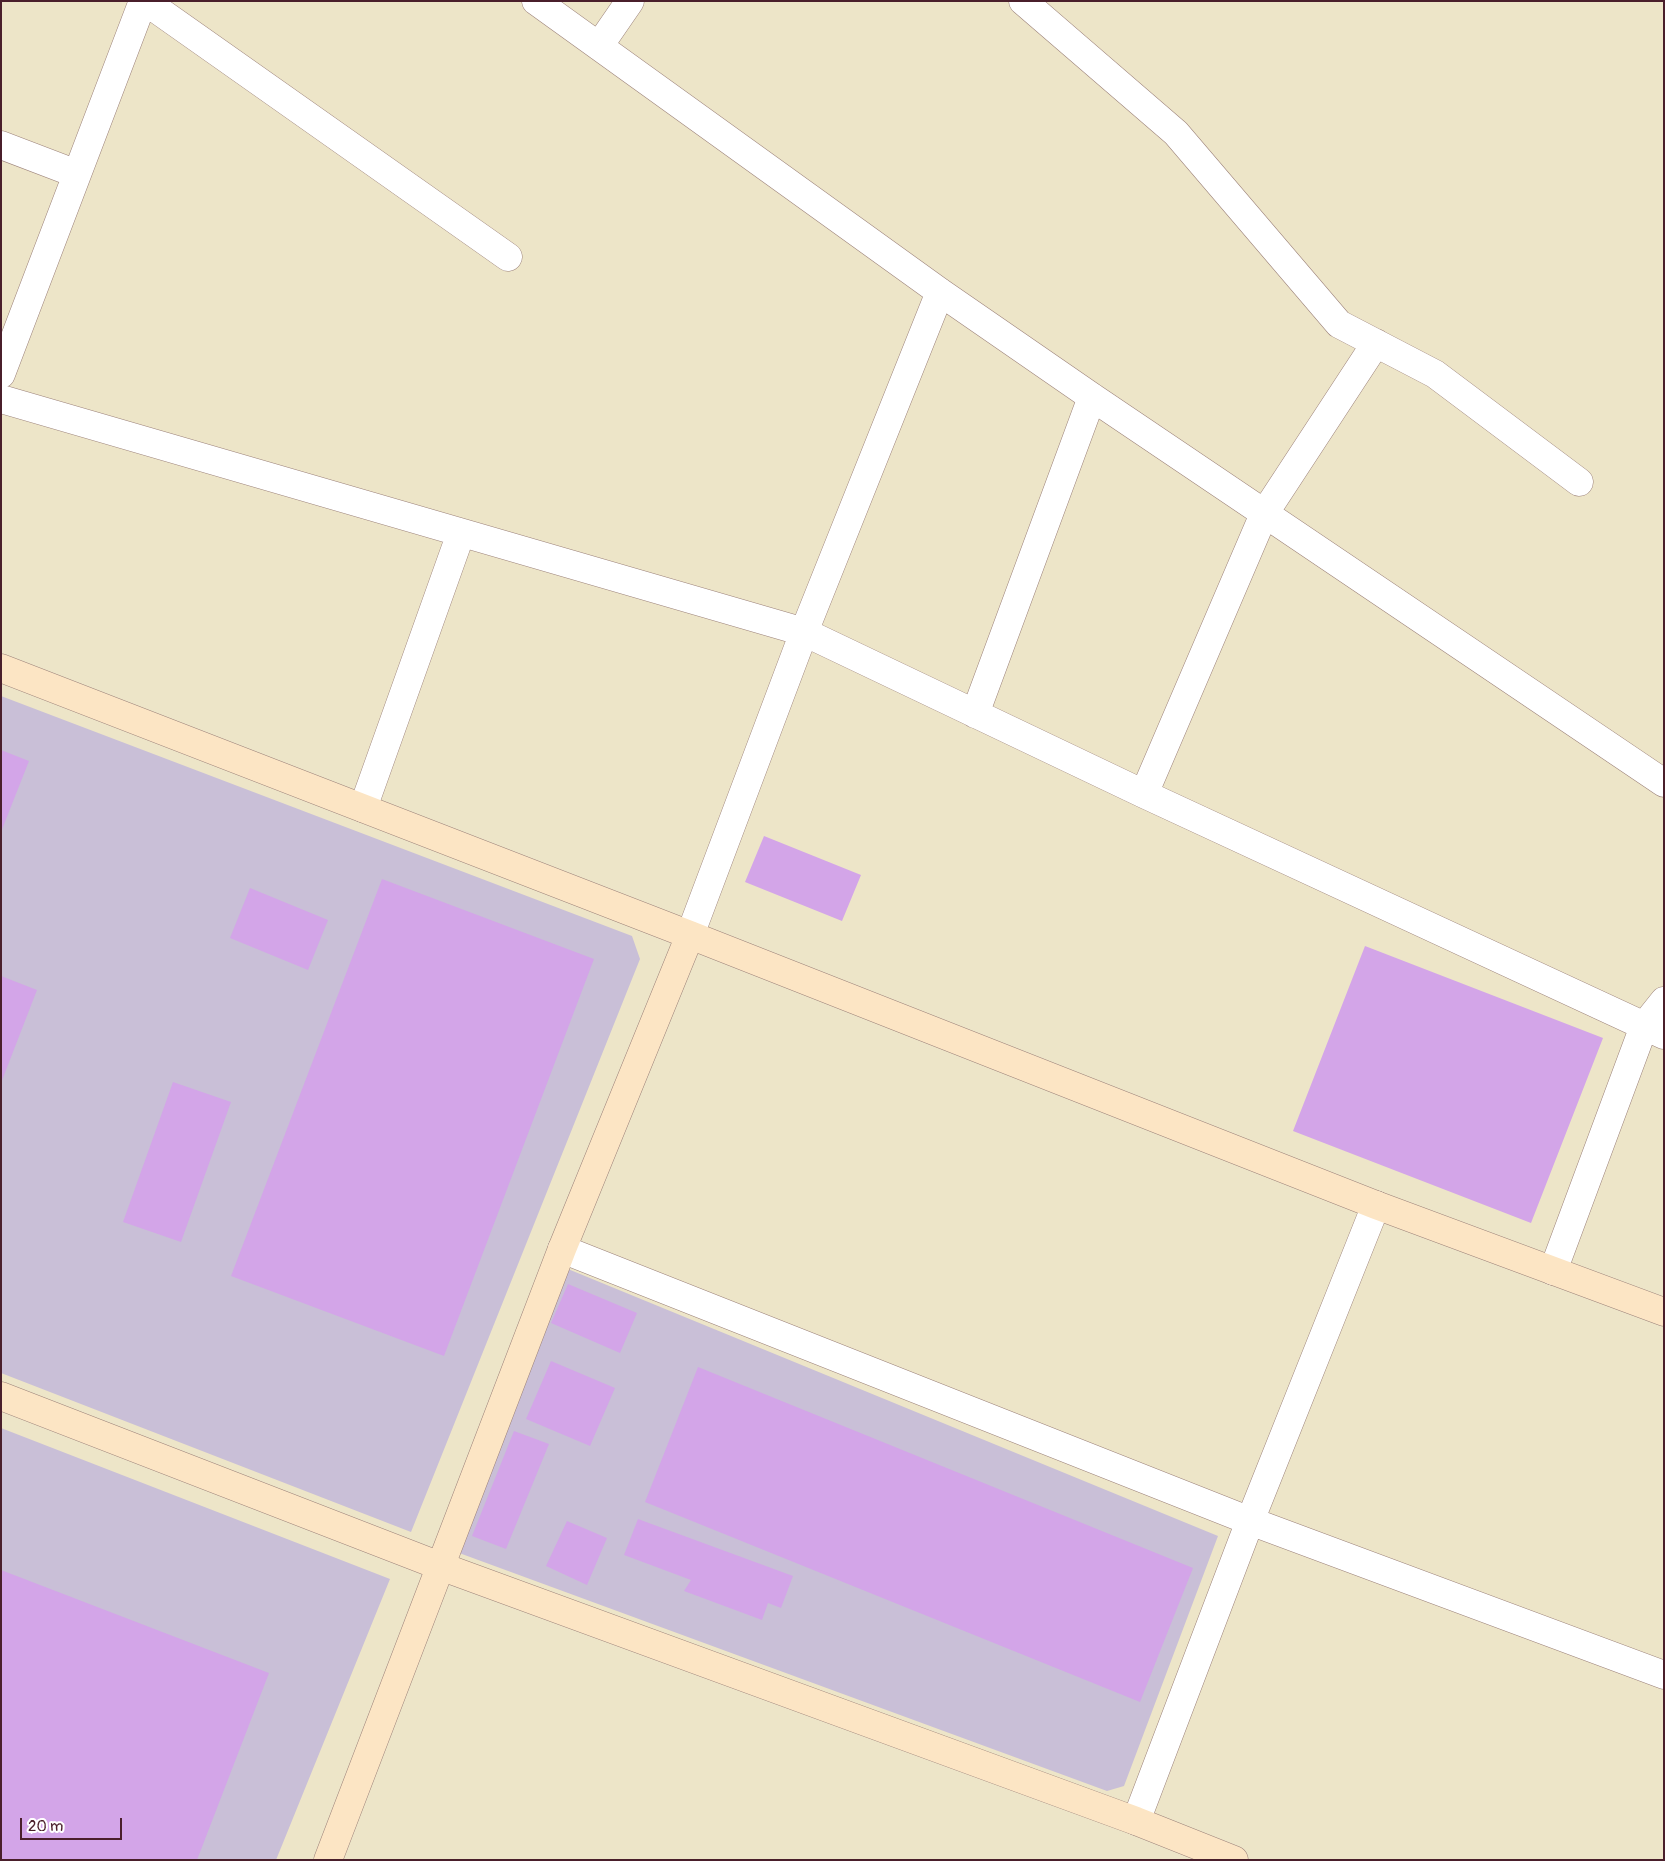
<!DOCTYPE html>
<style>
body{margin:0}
#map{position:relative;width:1665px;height:1861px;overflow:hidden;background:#ede5c8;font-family:Pangolin,sans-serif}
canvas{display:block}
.frame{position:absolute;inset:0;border:2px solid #4a1f2b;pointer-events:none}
.scale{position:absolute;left:20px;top:1818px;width:102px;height:22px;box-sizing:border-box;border:2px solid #4a1f2b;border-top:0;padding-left:6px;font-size:15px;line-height:18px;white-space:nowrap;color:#4a1f2b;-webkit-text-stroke:4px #fff;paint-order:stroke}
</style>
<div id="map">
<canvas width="1665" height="1861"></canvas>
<div class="frame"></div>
<div class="scale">20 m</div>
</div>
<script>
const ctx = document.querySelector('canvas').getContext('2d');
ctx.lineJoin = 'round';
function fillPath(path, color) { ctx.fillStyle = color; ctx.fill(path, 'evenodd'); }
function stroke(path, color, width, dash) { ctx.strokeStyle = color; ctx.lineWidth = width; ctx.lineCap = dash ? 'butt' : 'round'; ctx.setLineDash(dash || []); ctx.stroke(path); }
const industrial = new Path2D(`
 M1,696l631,240 8,23 -229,573 -410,-159z
 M563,1267l655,269 -94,250 -17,5 -656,-241z
 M1,1428l389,151 -114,281h-275z`);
const building = new Path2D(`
 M1,750l28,11 -28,71z
 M764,836l97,39 -19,46 -97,-39z
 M382,879l212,80 -150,397 -213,-80z
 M250,888l78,32 -20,50 -78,-32z
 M1365,946l238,92 -72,185 -238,-92z
 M1,976l36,14 -36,93z
 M173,1082l58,20 -50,140 -58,-20z
 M568,1284l69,29 -17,40 -69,-30z
 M551,1361l64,27 -25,58 -64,-27z
 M698,1367l495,201 -53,134 -495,-200z
 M514,1431l35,13 -43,105 -34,-13z
 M638,1519l155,57 -12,32 -13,-5 -6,17 -78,-29 7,-11 -67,-25z
 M567,1521l40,17 -20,47 -41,-19z
 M1,1570l268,103 -72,187h-196z`);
const street = new Path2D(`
 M145,1l363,256
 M536,1l404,291 152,105 572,386
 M1023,1l153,132 163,191 96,50 144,108
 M599,46l31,-45
 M1,145l76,29
 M1,374l142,-373
 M1,399l803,233 340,162 520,241
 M975,714l117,-317
 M1144,794l120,-280 112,-171
 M363,808l98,-275
 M690,935l114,-303 136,-340
 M562,1249l688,272 414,154
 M1553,1271l91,-245 20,-25
 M1136,1821l114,-300 126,-316`);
const secondary = new Path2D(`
 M1,668l689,267 686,270 288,107
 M1,1396l439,170 696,255 98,39
 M328,1860l234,-611 128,-314`);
fillPath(industrial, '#c9bfd7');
fillPath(building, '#d3a5e8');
stroke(street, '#9c827a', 29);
stroke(secondary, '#9c827a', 29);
stroke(street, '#fff', 28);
stroke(secondary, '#fce5c4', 28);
</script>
